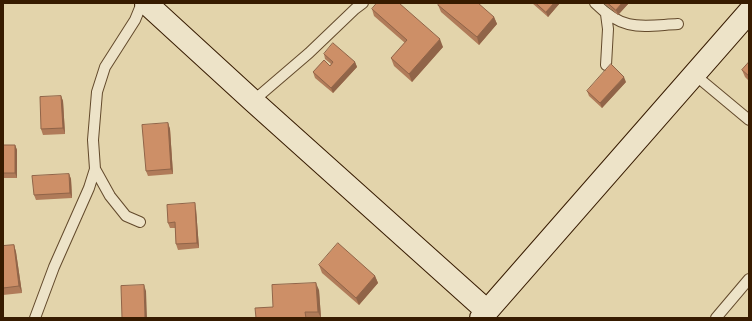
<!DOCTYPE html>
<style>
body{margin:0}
#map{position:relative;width:752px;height:321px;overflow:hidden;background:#e3d4ab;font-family:"IM FELL English",serif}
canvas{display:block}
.frame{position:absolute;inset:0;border:4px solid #371b00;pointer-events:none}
</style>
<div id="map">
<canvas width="752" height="321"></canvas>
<div class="frame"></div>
</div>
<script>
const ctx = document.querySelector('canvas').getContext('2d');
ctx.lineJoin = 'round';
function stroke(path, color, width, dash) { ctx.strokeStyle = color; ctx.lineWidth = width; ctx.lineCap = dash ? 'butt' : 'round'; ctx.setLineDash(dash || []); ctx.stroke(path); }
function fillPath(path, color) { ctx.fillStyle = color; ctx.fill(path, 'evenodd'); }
const lane = new Path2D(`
 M595,3c29,29 46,23 83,21
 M606,65l2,-36 -2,-15
 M695,75l54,45
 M253,101l56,-48 46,-44 8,-6
 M95,169l15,27 16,20 14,6
 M35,318l19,-51 35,-79 6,-19 -2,-29 4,-48 8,-25 30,-47 7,-17
 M716,318l33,-39`);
const secondary = new Path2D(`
 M146,3l107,98 234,210
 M481,318l268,-306`);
const wall = new Path2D(`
 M532,3h28l-12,14z
 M604,3h25l-11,12z
 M438,5l56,12 3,7 -18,21 -38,-33z
 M372,9l71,38 -31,35 -18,-16 -3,-8 14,-15 -31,-27z
 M324,54l31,8 2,5 -24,26 -18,-15 -2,-6 17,-6 1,-2 -6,-5z
 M749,62v19l-4,-4 -3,-7z
 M626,82l-24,26 -13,-12 -2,-5z
 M61,96l2,5 2,33 -22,1 -2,-6z
 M168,123l2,6 3,45 -25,2 -2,-5z
 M3,145h12l2,5v28h-14z
 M69,174l2,5 1,19 -36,2 -2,-5z
 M196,209l3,39 -21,2 -2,-6 -1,-16h-5l-2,-5z
 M14,245l2,7 6,41 -19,2v-49z
 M319,265l56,11 3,7 -19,22 -37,-32z
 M319,290l2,28h-65l17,-11z`);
const shadedWall = new Path2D(`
 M554,3h6l-12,14 -2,-5z
 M622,3h7l-11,12 -2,-5z
 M494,17l3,7 -18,21 -2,-8z
 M440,39l3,8 -31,35 -3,-8z
 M355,62l2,5 -24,26 -2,-5z
 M624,77l2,5 -24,26 -2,-5z
 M61,96l2,5 2,33 -2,-6z
 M168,123l2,6 3,45 -2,-5z
 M15,145l2,5v28l-2,-5z
 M69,174l2,5 1,19 -2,-5z
 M195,203l1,6 3,39 -2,-5z
 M14,245l2,7 6,41 -3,-7z
 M375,276l3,7 -19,22 -3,-7z
 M316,283l3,7 2,28 -3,-6z
 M144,285l2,6 1,27h-2z`);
const building = new Path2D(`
 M377,3h22l41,36 -31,35 -18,-16 16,-18 -35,-31z
 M440,3h38l16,14 -17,20 -39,-32z
 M536,3h18l-8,9z
 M608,3h14l-6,7z
 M333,43l22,19 -24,26 -18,-16 11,-12 6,6 3,-4 -9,-8z
 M749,62v14l-7,-6z
 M611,64l13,13 -24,26 -13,-12z
 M61,96l2,32 -22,1 -1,-32z
 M168,123l3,46 -25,2 -4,-46z
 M3,145h12v28h-12z
 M69,174l1,19 -36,2 -2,-19z
 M195,203l2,40 -21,1 -1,-22 -7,1 -1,-18z
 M338,243l37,33 -19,22 -37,-33z
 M14,245l5,41 -16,2v-42z
 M316,283l2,29h-13l1,6h-50l-1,-10 18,-1 -1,-22z
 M144,285l1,33h-23l-1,-32z`);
stroke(lane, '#62492b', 12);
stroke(secondary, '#371b00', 24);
stroke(lane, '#ede3c8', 10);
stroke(secondary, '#ede3c8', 22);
fillPath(wall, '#b07b59');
fillPath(shadedWall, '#906448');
fillPath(building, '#cd8f67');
stroke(building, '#906448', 1);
</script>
